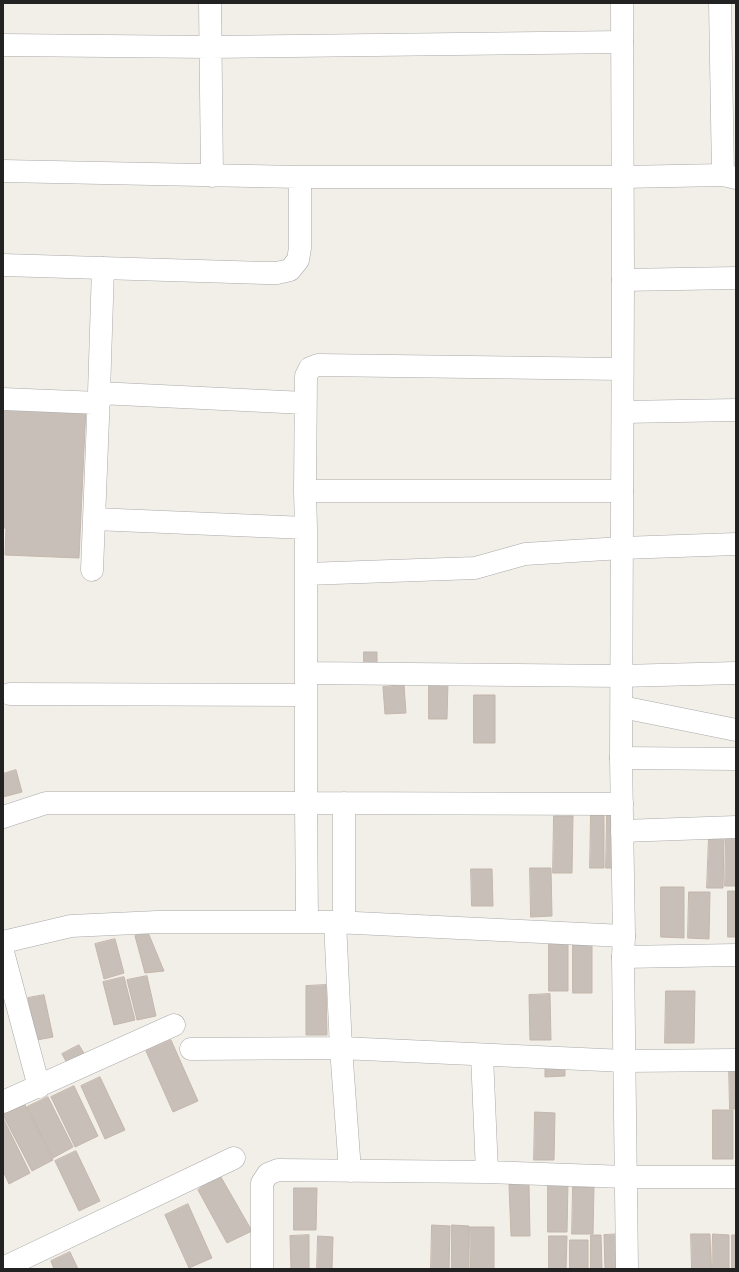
<!DOCTYPE html>
<style>
body{margin:0}
#map{position:relative;width:739px;height:1272px;overflow:hidden;background:#f2efe9;font-family:Overpass,sans-serif}
canvas{display:block}
.frame{position:absolute;inset:0;border:4px solid #222;pointer-events:none}
</style>
<div id="map">
<canvas width="739" height="1272"></canvas>
<div class="frame"></div>
</div>
<script>
const ctx = document.querySelector('canvas').getContext('2d');
ctx.lineJoin = 'round';
function fillPath(path, color) { ctx.fillStyle = color; ctx.fill(path, 'evenodd'); }
function stroke(path, color, width, dash) { ctx.strokeStyle = color; ctx.lineWidth = width; ctx.lineCap = dash ? 'butt' : 'round'; ctx.setLineDash(dash || []); ctx.stroke(path); }
const building = new Path2D(`
 M3,402l83,4 -7,152 -74,-3 1,-27h-3z
 M364,652h13v16h-13z
 M429,681h19l-1,38h-18z
 M404,685l2,28 -21,1 -2,-27z
 M474,695h21v48h-21z
 M16,770l6,22 -19,5v-23z
 M591,814h13v54h-14z
 M607,814l15,1 -2,53h-14z
 M554,816h19l-1,57h-19z
 M709,837l15,1 -1,50h-16z
 M726,837h10v49h-11z
 M530,868h21l1,48 -21,1z
 M471,869h21l1,37h-21z
 M661,887h23v51l-23,-1z
 M728,891h8v46h-8z
 M689,892h21l-1,47 -21,-1z
 M147,930l17,41 -19,2 -10,-37z
 M115,939l9,34 -20,6 -9,-35z
 M549,942h19v49h-19z
 M573,945h19v48h-19z
 M147,976l9,40 -19,4 -10,-40z
 M124,977l11,43 -21,5 -11,-43z
 M326,985l1,50h-21v-49z
 M666,991h29l-1,52h-29z
 M550,994l1,46h-21l-1,-45z
 M44,995l9,42 -16,3 -9,-42z
 M171,1040l27,61 -25,11 -27,-61z
 M79,1045l6,10 -17,10 -6,-11z
 M565,1067v9l-20,1v-9z
 M729,1067h7v42h-6z
 M100,1077l25,53 -20,9 -24,-53z
 M74,1086l24,50 -23,11 -24,-50z
 M48,1097l25,50 -20,11 -26,-51z
 M23,1101l30,59 -21,11 -29,-56v-4z
 M713,1110h20v49h-20z
 M535,1112l20,1 -1,47h-20z
 M3,1118l27,55 -21,11 -6,-13z
 M76,1151l24,50 -21,10 -24,-50z
 M218,1172l34,59 -25,12 -29,-53z
 M548,1182h20l-1,50h-19z
 M529,1184l1,52h-19l-2,-51z
 M573,1187h21l-1,47h-21z
 M294,1188h23l-1,42h-22z
 M188,1204l24,54 -23,10 -24,-53z
 M432,1225l18,1 -1,43h-18z
 M452,1225l17,1v43h-17z
 M470,1227h24v42h-23z
 M623,1234l1,35h-19l-1,-34z
 M691,1234h19l1,35h-19z
 M713,1234l16,1v34h-17z
 M309,1235v34h-18l-1,-33z
 M591,1235h10l1,34h-11z
 M732,1235h4v34h-4z
 M318,1236l15,1 -1,32h-15z
 M549,1236h18l-1,33h-17z
 M570,1240h18v29h-18z
 M70,1252l8,17h-24l-3,-8z`);
const minor = new Path2D(`
 M210,3l2,173
 M720,3l3,172
 M3,45l207,2 412,-5
 M3,171l297,6h322l101,-2 13,3
 M3,265l262,8h12l13,-3 8,-10 2,-12v-71
 M623,280l113,-2
 M99,393l4,-125
 M3,399l96,4
 M623,412l113,-2
 M305,491h317
 M94,519l212,9 -1,-37 1,-115 4,-8 8,-3 304,4
 M306,528v275l316,1
 M92,570l7,-177 206,10
 M306,574l169,-6 50,-14 97,-6 114,-4
 M306,673l315,3 115,-3
 M10,694l296,1
 M622,707l114,23
 M621,758l115,1
 M3,817l43,-14h260l1,118
 M622,831l114,-4
 M335,922l289,14
 M344,923v-120
 M3,942l68,-16 86,-4h178l6,126 9,123
 M3,952l36,135
 M623,957l113,-2
 M191,1049l150,-1 284,13 111,-1
 M482,1055l5,117 139,5h110
 M3,1102l171,-77
 M3,1268l231,-110
 M262,1269v-86l6,-9 10,-4 209,2`);
const tertiary = new Path2D(`
 M622,3l1,277 -2,478 3,178 -1,21 4,312`);
fillPath(building, '#c7bfb8');
stroke(building, '#c4b6ab', 1);
stroke(minor, '#a9a9a9', 23);
stroke(tertiary, '#a9a9a9', 23);
stroke(minor, '#fff', 22);
stroke(tertiary, '#fff', 22);
</script>
